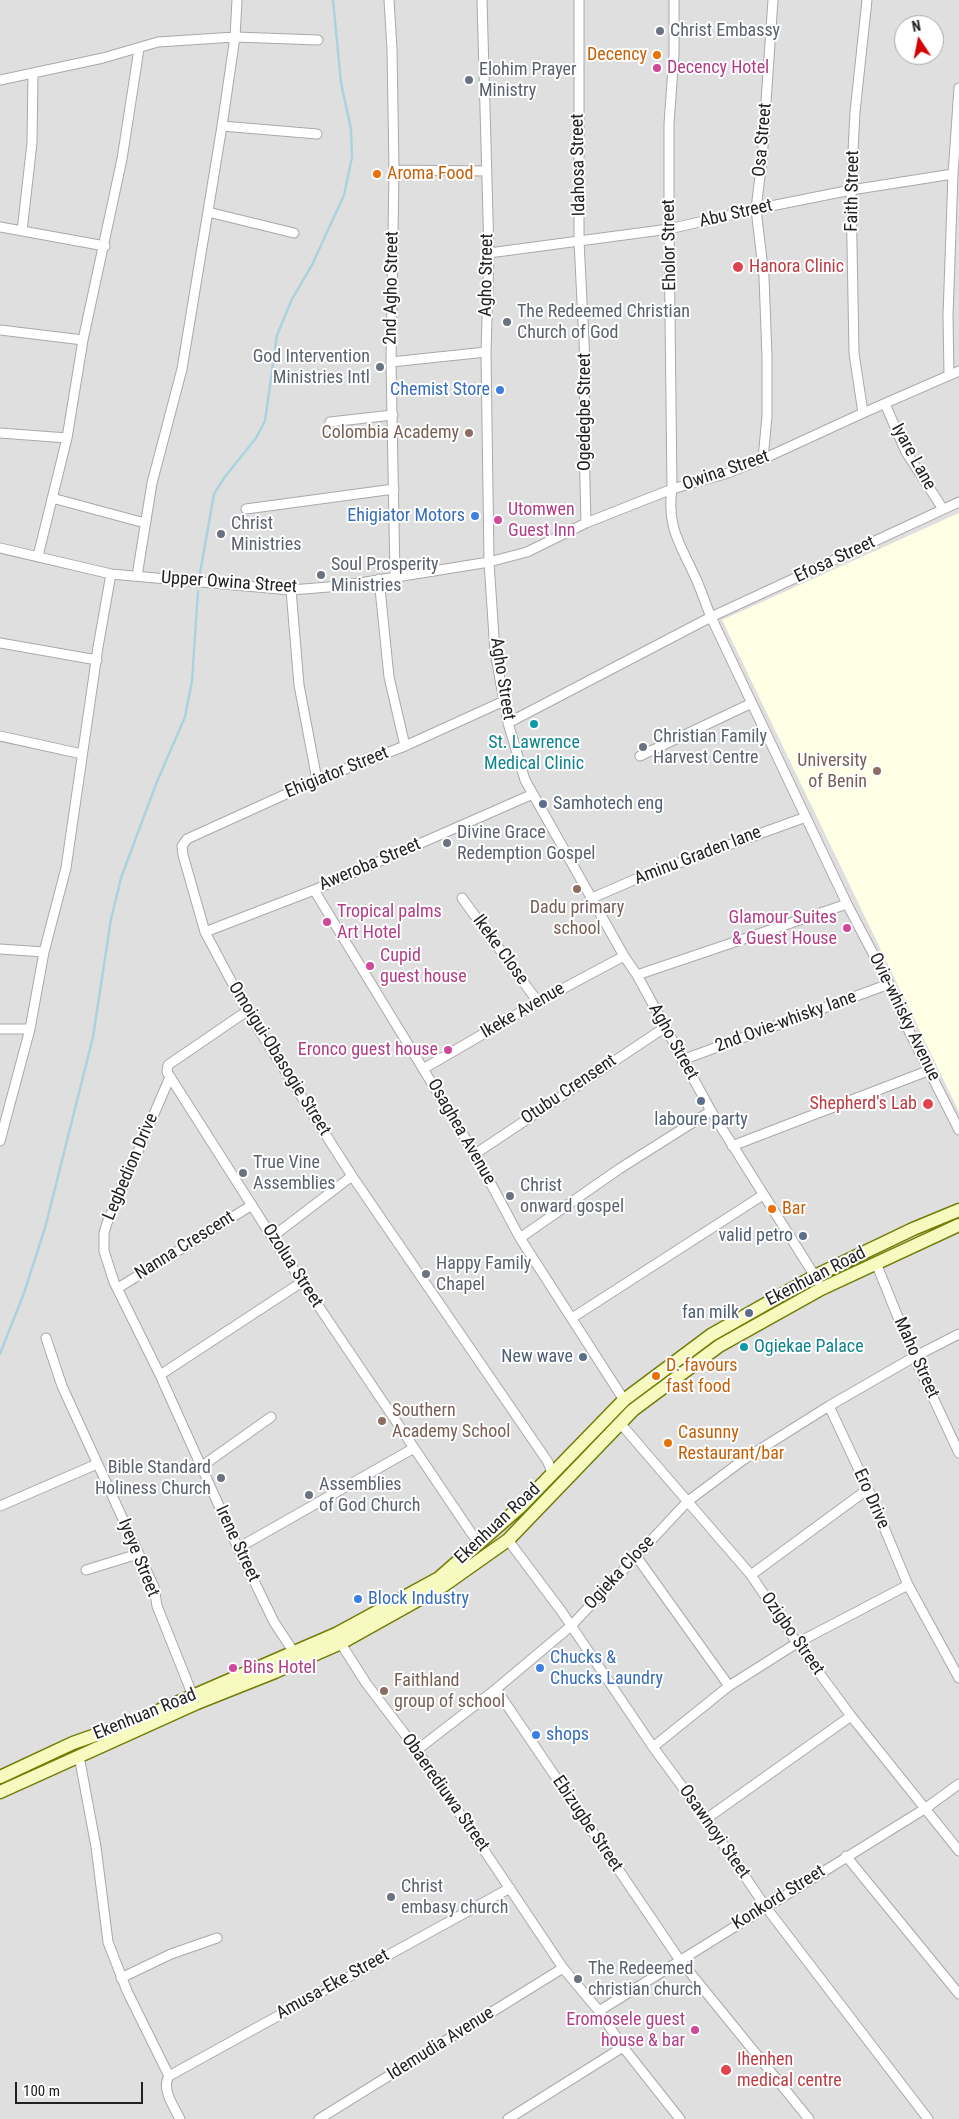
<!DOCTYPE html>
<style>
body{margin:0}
#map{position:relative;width:959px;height:2119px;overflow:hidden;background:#f2efe9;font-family:"Roboto Condensed",sans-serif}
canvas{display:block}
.north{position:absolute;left:894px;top:15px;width:50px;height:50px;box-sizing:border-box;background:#fff;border:1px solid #a7a7a7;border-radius:50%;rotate:349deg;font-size:14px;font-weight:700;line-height:20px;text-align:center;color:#222}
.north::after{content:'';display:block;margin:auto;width:18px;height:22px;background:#d40000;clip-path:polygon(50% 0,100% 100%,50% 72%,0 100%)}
.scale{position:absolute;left:15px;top:2082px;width:128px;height:22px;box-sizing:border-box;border:2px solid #222;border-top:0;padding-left:6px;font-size:15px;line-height:18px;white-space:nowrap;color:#222;-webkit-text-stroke:4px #fff;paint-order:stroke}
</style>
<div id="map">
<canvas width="959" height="2119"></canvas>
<div class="north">N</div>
<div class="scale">100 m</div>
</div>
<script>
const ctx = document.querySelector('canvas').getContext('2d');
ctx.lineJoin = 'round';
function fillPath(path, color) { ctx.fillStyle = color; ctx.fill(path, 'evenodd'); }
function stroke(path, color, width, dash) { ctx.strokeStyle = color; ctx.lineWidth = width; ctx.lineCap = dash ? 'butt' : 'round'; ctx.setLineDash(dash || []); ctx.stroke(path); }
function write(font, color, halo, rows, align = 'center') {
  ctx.font = font + ' "Roboto Condensed",sans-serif'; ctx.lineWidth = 4; ctx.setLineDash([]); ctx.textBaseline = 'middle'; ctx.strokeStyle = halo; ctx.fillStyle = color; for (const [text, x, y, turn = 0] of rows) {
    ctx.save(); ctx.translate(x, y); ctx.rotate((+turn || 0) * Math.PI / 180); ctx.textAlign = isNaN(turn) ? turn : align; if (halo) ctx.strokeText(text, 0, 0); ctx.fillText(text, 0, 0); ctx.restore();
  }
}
const residential = new Path2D(`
 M0,0h959v2119h-959zM904,25h30v30h-30z`);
const education = new Path2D(`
 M959,513v599l-237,-492z`);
const stream = new Path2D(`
 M200,573l14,-79 10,-16 32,-40 9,-17 12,-86 15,-36 20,-34 32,-70 8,-38 -1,-28 -10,-46 -8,-83
 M0,1354l24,-61 21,-65 48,-191 18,-118 10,-41 35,-94 29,-67 7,-36 6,-90`);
const street = new Path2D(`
 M389,0l3,49 2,121 -3,192 4,214
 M482,0l7,253 -3,99 3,210 6,90 13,71 17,57 99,176 13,19 74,136 107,170
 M579,0v241l6,121 -1,81 2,80
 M674,0v54l-5,70v105l3,260c-6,39 10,58 25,92 5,12 9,24 14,36l136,287
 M0,80l103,-22 55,-16 77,-5 83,3
 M222,126l95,8
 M394,170l92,1
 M208,212l86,21
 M0,227l105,19
 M22,231l10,-88 1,-69
 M489,253l180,-24 87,-20 95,-19 102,-16
 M0,330l83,10
 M391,362l95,-10
 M949,375l-1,-59 5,-142 6,-86
 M885,404l21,48 37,57
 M863,413l-9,-60 -3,-163 4,-78 12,-112
 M330,422l63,-7
 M0,433l67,5
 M763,459l4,-43v-59l-3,-80 -8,-68 6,-49 11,-160
 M52,498l93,25
 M246,509l148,-20
 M0,548l111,26 180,16 50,-4 148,-24 38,-10 59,-29 86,-34 56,-16 35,-14 100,-46 96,-42
 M38,556l29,-118 16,-98 39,-181 17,-110
 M137,576l15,-93 30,-114 40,-243 13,-89 2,-37
 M379,579l10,98 16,69
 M291,590l8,95 18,95
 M0,643l97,17
 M504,701l-99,45 -88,34 -130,59 -5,7 1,9 22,77 42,79 105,165 196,286 4,11
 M508,723l203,-106 248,-115
 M0,736l82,18
 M640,756l112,-53
 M314,890l161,264 45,84 104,162
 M462,898l76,104
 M592,898l51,-22 163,-59
 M205,932l109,-42 219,-96
 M0,949l44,3
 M637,975l210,-71 42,80 19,45 51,101
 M247,1011l-79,54 -1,7 105,165 206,306
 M0,1029h30
 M682,1060l207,-76
 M423,1069l115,-67 86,-46
 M170,1077l-63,146 -3,10v18l10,31 46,93 78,173 36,74 23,35
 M0,1141l30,-112 14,-77 22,-84 32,-221 13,-73
 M732,1146l198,-76
 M475,1154l189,-126
 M272,1237l80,-61
 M520,1238l99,-69 92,-58
 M876,1263l38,94 45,96
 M118,1288l134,-83
 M572,1318l191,-123
 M46,1338l16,48 92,201 3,19 36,90
 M160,1375l142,-93
 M829,1406l39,83 40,96 51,93
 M620,1423l131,152 46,68 54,73 108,135
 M202,1466l69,-49
 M0,1506l97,-42
 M508,1540l54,72 91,135 53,72 59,87 163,213
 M238,1548l176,-100
 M636,1556l93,130
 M86,1570l52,-16
 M751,1575l117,-86
 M338,1639l28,44 51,67 146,218 36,43 24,36 57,72
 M496,1689l183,270 130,160
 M653,1747l76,-61 68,-43 111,-58
 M417,1750l79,-61 75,-63 117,-125 55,-41 86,-54 85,-49 45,-23
 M79,1756l17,91 12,95 19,49 42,85
 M706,1819l145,-103
 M846,1856l113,138
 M121,1978l50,-24 46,-16
 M599,2011l327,-203 33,-24
 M180,2119c-6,-12 -19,-30 -11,-43l341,-188
 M319,2119l244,-151
 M508,2119l115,-72`);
const secondary = new Path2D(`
 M0,1777l73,-34 62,-22 201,-87 103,-56 81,-71 104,-107 87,-65 104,-59 98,-47 46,-19
 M0,1792l197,-89 78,-31 66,-29 102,-57 65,-46 125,-130 86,-64 102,-57 138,-64`);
const markers = [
 [660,31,5,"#6b7280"],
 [657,55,5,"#e8710a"],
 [657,68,5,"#d1479c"],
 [469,80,5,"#6b7280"],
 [377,174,5,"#e8710a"],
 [738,267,6,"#e0444e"],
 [507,322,5,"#6b7280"],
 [380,367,5,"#6b7280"],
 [500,390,5,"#3f7fe0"],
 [469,433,5,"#8d6e63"],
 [475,516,5,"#3f7fe0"],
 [498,520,5,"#d1479c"],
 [221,534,5,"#6b7280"],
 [321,575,5,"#6b7280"],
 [534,724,5,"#0f9aa8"],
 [643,747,5,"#6b7280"],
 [877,771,5,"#8d6e63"],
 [543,804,5,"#5c6f8a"],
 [447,843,5,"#6b7280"],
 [577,889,5,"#8d6e63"],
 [327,922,5,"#d1479c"],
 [847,928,5,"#d1479c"],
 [370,966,5,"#d1479c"],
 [448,1050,5,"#d1479c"],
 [701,1101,5,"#5c6f8a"],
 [928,1104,6,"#e0444e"],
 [243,1173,5,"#6b7280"],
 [510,1196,5,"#6b7280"],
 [772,1209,5,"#e8710a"],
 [803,1236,5,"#5c6f8a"],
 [426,1274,5,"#6b7280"],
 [749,1313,5,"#5c6f8a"],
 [744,1347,5,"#0f9aa8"],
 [583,1357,5,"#5c6f8a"],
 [656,1376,5,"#e8710a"],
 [382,1421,5,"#8d6e63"],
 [668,1443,5,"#e8710a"],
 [221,1478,5,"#6b7280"],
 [309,1495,5,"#6b7280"],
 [358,1599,5,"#3f7fe0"],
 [233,1668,5,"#d1479c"],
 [540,1668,5,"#3f7fe0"],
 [384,1691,5,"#8d6e63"],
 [536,1735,5,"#3f7fe0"],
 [391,1897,5,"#6b7280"],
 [578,1979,5,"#6b7280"],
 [695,2030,5,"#d1479c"],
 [726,2070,6,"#e0444e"]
];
const worshipNames = [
 ["Christ Embassy",670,31],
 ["Elohim Prayer",479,70],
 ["Ministry",479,91],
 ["The Redeemed Christian",517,312],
 ["Church of God",517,333],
 ["God Intervention",370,357,"right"],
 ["Ministries Intl",370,378,"right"],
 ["Christ",231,524],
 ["Ministries",231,545],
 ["Soul Prosperity",331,565],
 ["Ministries",331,586],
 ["Christian Family",653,737],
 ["Harvest Centre",653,758],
 ["Divine Grace",457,833],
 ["Redemption Gospel",457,854],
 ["True Vine",253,1163],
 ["Assemblies",253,1184],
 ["Christ",520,1186],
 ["onward gospel",520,1207],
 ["Happy Family",436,1264],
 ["Chapel",436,1285],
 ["Bible Standard",211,1468,"right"],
 ["Holiness Church",211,1489,"right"],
 ["Assemblies",319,1485],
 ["of God Church",319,1506],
 ["Christ",401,1887],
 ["embasy church",401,1908],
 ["The Redeemed",588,1969],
 ["christian church",588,1990]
];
const foodNames = [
 ["Decency",647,55,"right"],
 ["Aroma Food",387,174],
 ["Bar",782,1209],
 ["D. favours",666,1366],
 ["fast food",666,1387],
 ["Casunny",678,1433],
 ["Restaurant/bar",678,1454]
];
const hotelNames = [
 ["Decency Hotel",667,68],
 ["Utomwen",508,510],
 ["Guest Inn",508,531],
 ["Tropical palms",337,912],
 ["Art Hotel",337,933],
 ["Glamour Suites",837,918,"right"],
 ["& Guest House",837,939,"right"],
 ["Cupid",380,956],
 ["guest house",380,977],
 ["Eronco guest house",438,1050,"right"],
 ["Bins Hotel",243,1668],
 ["Eromosele guest",685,2020,"right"],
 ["house & bar",685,2041,"right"]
];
const streetNames = [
 ["Osa Street",763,140,-85],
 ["Idahosa Street",579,165,-91],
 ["Faith Street",853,191,-89],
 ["Abu Street",736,214,-13],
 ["Eholor Street",670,245,-91],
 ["Agho Street",487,275,-89],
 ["2nd Agho Street",392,288,-89],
 ["Ogedegbe Street",585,412,-90],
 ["Iyare Lane",913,457,61],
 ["Owina Street",726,471,-19],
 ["Efosa Street",835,560,-25],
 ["Upper Owina Street",229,583,4],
 ["Agho Street",502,679,81],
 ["Ehigiator Street",337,773,-22],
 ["Aminu Graden lane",698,856,-21],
 ["Aweroba Street",370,865,-23],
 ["Ikeke Close",500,950,54],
 ["Ikeke Avenue",523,1011,-30],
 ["Ovie-whisky Avenue",904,1017,64],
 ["2nd Ovie-whisky lane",786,1022,-20],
 ["Agho Street",673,1042,61],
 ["Omoigui-Obasogie Street",279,1059,58],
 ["Otubu Crensent",569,1090,-34],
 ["Osaghea Avenue",461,1132,60],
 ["Legbedion Drive",131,1167,-67],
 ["Nanna Crescent",185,1246,-32],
 ["Ozolua Street",292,1266,57],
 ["Ekenhuan Road",816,1277,-27],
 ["Maho Street",916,1358,66],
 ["Ero Drive",871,1499,66],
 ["Ekenhuan Road",498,1524,-43],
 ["Irene Street",237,1544,65],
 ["Iyeye Street",138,1558,68],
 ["Ogieka Close",620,1573,-47],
 ["Ozigbo Street",792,1634,55],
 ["Ekenhuan Road",145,1715,-22],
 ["Obaerediuwa Street",445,1793,55],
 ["Ebizugbe Street",587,1824,56],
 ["Osawnoyi Steet",714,1832,55],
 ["Konkord Street",779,1898,-32],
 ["Amusa-Eke Street",333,1985,-29],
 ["Idemudia Avenue",441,2044,-32]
];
const healthNames = [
 ["Hanora Clinic",749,267],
 ["Shepherd's Lab",917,1104,"right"],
 ["Ihenhen",737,2060],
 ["medical centre",737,2081]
];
const shopNames = [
 ["Chemist Store",490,390,"right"],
 ["Ehigiator Motors",465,516,"right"],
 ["Block Industry",368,1599],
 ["Chucks &",550,1658],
 ["Chucks Laundry",550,1679],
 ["shops",546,1735]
];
const educationNames = [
 ["Colombia Academy",459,433],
 ["University",867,761],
 ["of Benin",867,782],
 ["Dadu primary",577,908,"center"],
 ["school",577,929,"center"],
 ["Southern",392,1411,"left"],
 ["Academy School",392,1432,"left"],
 ["Faithland",394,1681,"left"],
 ["group of school",394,1702,"left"]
];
const cultureNames = [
 ["St. Lawrence",534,743],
 ["Medical Clinic",534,764],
 ["Ogiekae Palace",754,1347,"left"]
];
const serviceNames = [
 ["Samhotech eng",553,804,"left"],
 ["laboure party",701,1120,"center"],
 ["valid petro",793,1236],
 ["fan milk",739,1313],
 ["New wave",573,1357]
];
fillPath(residential, '#e0dfdf');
fillPath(education, '#ffffe5');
stroke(stream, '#aad3df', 2.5);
stroke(street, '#a9a9a9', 11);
stroke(secondary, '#707d05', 15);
stroke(street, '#fff', 9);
stroke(secondary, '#f7fabf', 12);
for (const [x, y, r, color] of markers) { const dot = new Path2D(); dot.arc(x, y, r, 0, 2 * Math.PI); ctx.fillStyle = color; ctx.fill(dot); stroke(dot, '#fff', 2); }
write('18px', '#5b616d', '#fff', worshipNames, 'left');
write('18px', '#c56008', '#fff', foodNames, 'left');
write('18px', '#b23c85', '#fff', hotelNames, 'left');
write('18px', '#222', '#fff', streetNames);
write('18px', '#be3a42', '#fff', healthNames, 'left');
write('18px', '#366cbe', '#fff', shopNames, 'left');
write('18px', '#785e54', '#fff', educationNames, 'right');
write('18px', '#0d838f', '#fff', cultureNames);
write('18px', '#4e5e75', '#fff', serviceNames, 'right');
</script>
